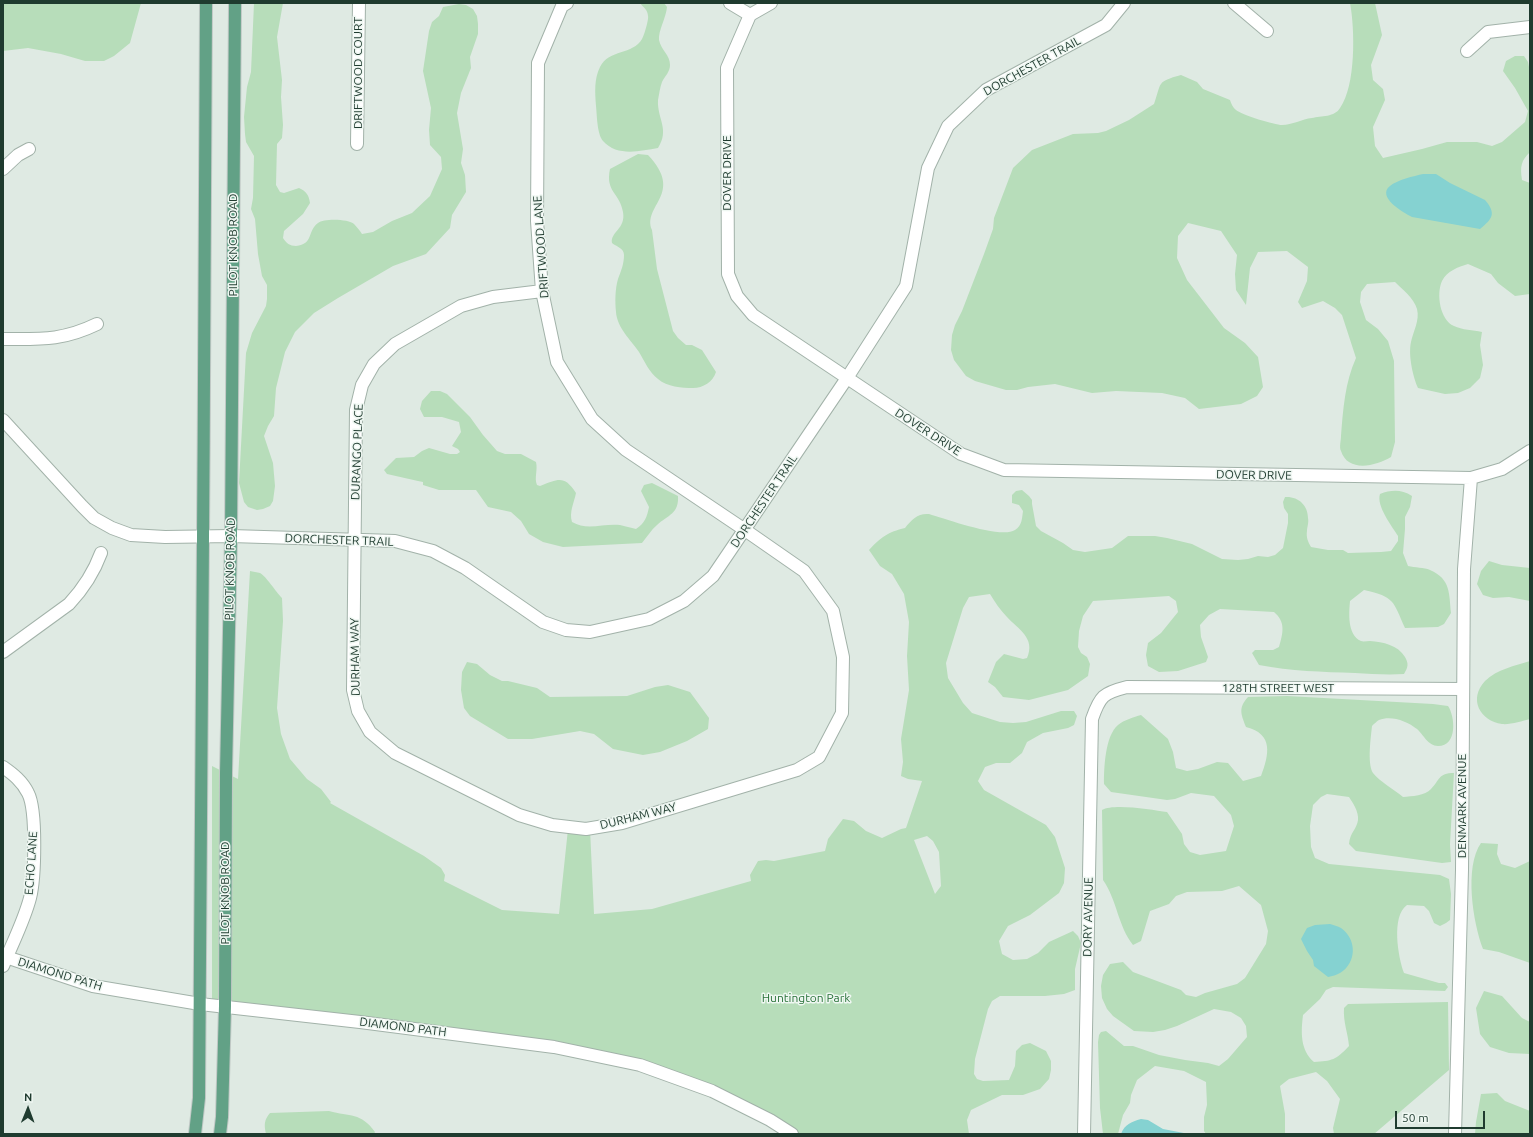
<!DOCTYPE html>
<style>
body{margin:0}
#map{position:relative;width:1533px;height:1137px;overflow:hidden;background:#dfeae3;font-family:Ubuntu,sans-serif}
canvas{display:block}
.frame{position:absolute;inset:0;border:4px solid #1f3b2f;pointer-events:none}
.north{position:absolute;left:8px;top:1089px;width:40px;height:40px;-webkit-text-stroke:3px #eff7f2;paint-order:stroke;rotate:1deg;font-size:11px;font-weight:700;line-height:16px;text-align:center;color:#1f3b2f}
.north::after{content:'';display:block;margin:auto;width:14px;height:18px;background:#1f3b2f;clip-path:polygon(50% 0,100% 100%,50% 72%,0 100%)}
.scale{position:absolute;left:1395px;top:1111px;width:90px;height:18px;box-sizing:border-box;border:2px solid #1f3b2f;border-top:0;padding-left:5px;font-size:12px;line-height:14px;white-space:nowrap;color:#1f3b2f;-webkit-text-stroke:3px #eff7f2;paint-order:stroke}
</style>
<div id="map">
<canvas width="1533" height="1137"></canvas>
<div class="frame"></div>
<div class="north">N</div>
<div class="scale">50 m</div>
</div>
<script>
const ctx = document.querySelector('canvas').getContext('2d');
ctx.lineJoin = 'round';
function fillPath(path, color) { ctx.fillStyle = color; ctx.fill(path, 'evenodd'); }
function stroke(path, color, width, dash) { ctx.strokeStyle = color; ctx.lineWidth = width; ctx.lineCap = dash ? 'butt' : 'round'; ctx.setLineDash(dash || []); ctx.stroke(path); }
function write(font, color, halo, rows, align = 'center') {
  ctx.font = font + ' Ubuntu,sans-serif'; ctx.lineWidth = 3; ctx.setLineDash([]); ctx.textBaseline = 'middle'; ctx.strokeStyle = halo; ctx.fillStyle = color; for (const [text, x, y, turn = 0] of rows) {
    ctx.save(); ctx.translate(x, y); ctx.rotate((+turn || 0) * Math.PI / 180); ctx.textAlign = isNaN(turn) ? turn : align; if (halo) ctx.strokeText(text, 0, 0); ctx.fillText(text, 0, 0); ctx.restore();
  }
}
const green = new Path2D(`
 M3,3h138l-11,40 -16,13 -10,5h-19l-24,-7 -33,-6 -25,3z
 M254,3h29l-6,34 5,43 -1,17 2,28 -1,13 -5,6 -1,41 4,7 4,1 15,-5c7,3 10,7 11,15l-7,11 -19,17 -1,7c3,5 7,8 13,8 18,-2 11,-15 22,-23 6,-5 31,-4 36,1 3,3 6,7 8,10l11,-2 19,-11 20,-8 18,-17 12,-27 -1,-12 -11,-12 -1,-15 2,-22 -8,-37 6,-40 3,-9 7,-6 4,-9 16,-3 7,1 7,4 4,7 1,8v10l-8,23 1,11 -10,25 -4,20 6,36 -2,14 4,12 1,17 -14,23 -2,13 -24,26 -33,12 -55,32 -24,15 -19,19 -10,20 -9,36 -2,28 -6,10 -4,10 9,27 2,23 -2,15 -3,5 -7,3 -6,1 -9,-3 -4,-5 -5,-19 7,-130 6,-20 14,-27 1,-7v-14l-5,-9 -4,-22 -3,-35 -4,-10 2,-11 1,-42 -8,-14 -1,-8 -1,-17 3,-30 4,-15z
 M640,3h24l3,4c-1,11 -9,24 -8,33 2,10 11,15 11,25 0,7 -5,11 -8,17 -2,5 -3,13 -4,18 -1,19 12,29 0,48 -18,3 -41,9 -55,-7 -6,-7 -6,-26 -7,-35 -1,-14 -2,-27 4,-39 9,-18 33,-12 42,-28 2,-3 7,-20 6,-23 0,-6 -5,-9 -8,-13z
 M1350,3h25l7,32 -11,30 2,15 10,9 2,11 -12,27 2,19 8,12 39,-9 25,-7h30l15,4 10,-4 23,-20 3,-11 -13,-23 -12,-17 3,-10 9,-5h9l4,6 2,10v80c-9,9 -10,14 -8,28l8,3v111l-15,2 -17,-13 -7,-9 -23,-10c-10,3 -21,7 -26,17 -6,13 -2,39 12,45 8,4 19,4 28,6l-2,13 3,20 -3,13 -10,10 -12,5 -13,1 -27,-6c-5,-11 -10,-33 -7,-46 2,-10 9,-22 6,-33 -3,-11 -15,-20 -22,-27l-28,2 -6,8 -1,10 6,18 12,9 10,12 6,20 1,81 -4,15c-15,9 -43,16 -50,-6 -2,-4 0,-10 0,-15 2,-26 4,-54 15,-78l-14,-43 -7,-7 -12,-7 -21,7 -4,-6 9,-21 1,-14 -21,-16 -29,1 -8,16 -4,37 -10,-15 -1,-16 2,-19 -16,-24 -33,-8 -10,13 -1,22 10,22 37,48 21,15 13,14 5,30 -6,9 -16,8 -42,5 -14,-11 -23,-5 -46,-2 -24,2 -37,-9 -27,3 -11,3h-11l-31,-9 -9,-5 -12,-16 -3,-10 1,-15 3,-10 7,-14 22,-57 9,-25 1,-11 19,-50 19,-18 41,-16 25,-1 8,-2 23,-11 25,-16c8,-22 2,-22 27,-29l16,7 6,7 27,11c1,3 3,8 6,10 6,5 39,15 46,15 10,0 20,-6 30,-7 9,-2 23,-1 28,-10 16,-22 15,-79 10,-105z
 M638,154l10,1c37,39 -6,50 4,75l5,39 16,62 5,7 8,7h6l10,5 14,22c-3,10 -13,16 -23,16 -11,0 -26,-1 -35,-9 -9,-7 -13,-17 -19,-27 -8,-12 -22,-24 -23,-40 -1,-10 -1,-23 2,-33 3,-8 6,-15 6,-24 0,-7 -7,-8 -12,-12 -2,-11 14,-14 11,-31 -3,-19 -18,-20 -13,-43z
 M431,391h9l7,3 23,23 13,18 14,16 8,3h16l15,8c2,8 -2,16 1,23l3,1c19,-7 24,-11 36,7 -2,10 -7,19 -4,29 15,9 32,1 48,3 5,1 11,3 16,4 9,-6 11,-12 13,-22l-8,-16 3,-6 8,-2 26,13c1,18 -10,19 -21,29 -6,5 -10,12 -15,18l-79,4 -20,-5 -14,-8 -8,-13 -10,-9 -23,-5 -12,-17h-37l-16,-5v-3l-5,-1 -31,-7 -3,-4 12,-12 18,-1 8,-6 7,-3 21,6h7l3,-2 -2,-3 -6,-3 9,-14 -2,-10 -17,-5h-18l-4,-8 2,-8z
 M1022,490l7,6 3,4v4l4,22 5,5 22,12 10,7 12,2 27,-4 16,-12h27l12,2 25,6 30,15 16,1 10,-1 10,-3 10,1 7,-2 8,-7 5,-25v-9l-4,-6 -1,-6 2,-5c13,-1 23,8 23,21 1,5 -1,9 -1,13 -1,6 1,11 4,16l17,3h15l5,3 33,-1 10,-1 7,-10v-5c-6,-10 -22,-30 -18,-42 11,-4 21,-5 32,2l-2,11 -5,10v12l-2,24 5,13c7,2 16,1 22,4 21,9 19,24 21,43l-7,11 -6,3 -33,1c-12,-27 -10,-31 -41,-38l-14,11c-1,11 -3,34 11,40 2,1 6,0 9,0 13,1 28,4 35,16 4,7 3,10 -1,17 -16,1 -33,0 -49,-1 -33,-1 -64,-2 -96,-8l-7,-12 3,-3h18l6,-3c4,-14 7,-25 -5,-35l-54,-3 -11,6 -9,10 1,12 7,20 -2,5 -28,9 -19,1 -11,-6 -2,-11 2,-12 13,-10 17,-21 -2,-11 -7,-5 -76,5 -10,15 -4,15 -1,16 3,6 6,4 3,7 -2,12 -20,14 -39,10 -26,-3 -8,-10 -7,-5 8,-20 8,-8 19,5 4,-1c9,-20 -9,-29 -20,-41 -7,-7 -12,-15 -17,-23l-21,3 -6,11 -17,55 2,15 15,25 9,10 28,9 13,1 13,-1 35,-11h13l3,5 -3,9 -6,3 -25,5 -16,9 -5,11 -12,10h-14l-11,4 -7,14 6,9 62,35 9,12 10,31 -1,15 -5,10 -29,22 -22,11 -9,15 3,13 11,6 14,-1 11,-6 11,-11 24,-11 5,5 3,7 -6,26v21l-11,4 -19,2h-45l-8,5 -4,8 -13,50 -1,15 3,5 6,2 26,-1 6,-14 1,-15 6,-6 8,-2 16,8 5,10v9l-2,9 -9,10 -17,6h-21l-31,15 -4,10 2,14h-181l-54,-30 -110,-40 -70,-15 -342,-45v-238l26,13 12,-208c3,1 7,1 10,2 6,3 16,19 22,25l1,23 -6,87 4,26 9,25 17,20 14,10 10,13 -1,1 94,53 17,12 4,7 -1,6 58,29 57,4 9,-85h22l4,85 58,-5 99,-28 -1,-6 8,-14 8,-1 8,1 51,-10 3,-12 15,-20 11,2 12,10 16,7 19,-9 5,-1 16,-47 -14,-2 -7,-3 2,-14 -2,-23 8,-49 -2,-34 2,-34 -5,-28 -12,-20 -12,-8 -11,-16c12,-13 19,-18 36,-22 7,-9 13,-15 24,-14 17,5 72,25 86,16 7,-4 7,-12 8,-19l-4,-6 -7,-2v-8l4,-4zM927,836l6,5 6,11 2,34 -6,8 -21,-54z
 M1489,561l13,4 28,3v33l-21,-4 -16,1 -10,-3 -6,-11 4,-13z
 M1530,661v58c-8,2 -20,6 -28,5 -22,-3 -34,-25 -17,-43 12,-12 30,-15 45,-20z
 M467,662l10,2 13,11 12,6h6l29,7 13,9 77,-1 28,-9 13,-2 22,7 19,26 -1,11 -21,12 -27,11 -17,3 -30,-6 -19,-15 -14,-3 -48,8h-24l-38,-23 -6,-8 -3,-18 1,-18z
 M1287,696l146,8 15,2c7,10 10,40 -10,40 -10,0 -15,-12 -21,-17 -10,-8 -26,-14 -38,-9 -2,1 -5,4 -7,6 -1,11 -5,37 1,47 6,8 22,17 30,24 9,-1 22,-1 28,-8 9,-9 7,-16 23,-16l-4,71 1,18 -9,1 -86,-12 -7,-7c1,-12 8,-15 9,-24 1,-8 -5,-17 -9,-23l-22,-3 -6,3 -8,8 -3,21 1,21 4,11 14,6 111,11 9,4 2,15 -1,26 -4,3 -6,3 -6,-3 -5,-12 -5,-5 -17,-1c-16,11 -9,52 -3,68l35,10h6l3,4 -3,4 -112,-4 -7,3 -6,9 -17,16c-2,17 -3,35 11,47 18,-1 22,-2 35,-16 -1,-13 -6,-24 -5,-38l4,-4 100,-2 1,68 -75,64h-40l-1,-6 7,-29 -13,-18 -11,-9 -27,7 -9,7 5,28v20h-79l-2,-3v-14l3,-12 -1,-23 -22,-11 -29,-5 -18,14 -6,15 -1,8 -7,12 -5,19h-15l-3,-26 -2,-66 1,-7 2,-3 5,-1 18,15h9l26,9 26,5 23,3 11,3 9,-7 19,-22 -1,-11 -5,-8 -10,-6 -17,-3 -37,17 -12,4 -12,2 -19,-1 -21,-15 -6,-7 -5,-11 -1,-12 2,-11 7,-11 13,-2 10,10 48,18 5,5 10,2 9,-4 32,-9 8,-6 21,-34 2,-13 -7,-26 -22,-19 -17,5 -35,1 -11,4 -7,8 -19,7 -9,30 -8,4c-15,-19 -16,-45 -30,-65l-1,-70c12,-7 51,0 65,2l15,22 2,10 6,8 10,3 26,-4 8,-25 -3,-11 -17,-19 -23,-3 -16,6 -8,1 -56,-8 -7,-8c0,-16 1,-48 14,-59 6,-5 16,-8 23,-10l27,24 5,13 3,16 11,3 11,-2 19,-7 11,1 15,18 18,-5c8,-21 13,-42 -15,-49 -5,-13 -8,-19 2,-30z
 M1481,843l17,1 -1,10 4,10 14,4 15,-7v102l-31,-11 -16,-3c-10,-26 -19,-82 -2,-106z
 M1484,991l18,5 20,22 8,4v32l-21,-1 -19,-6 -10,-13 -4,-26z
 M1497,1093l8,8 25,10v23h-55l1,-12 5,-28z
 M329,1111c21,6 32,1 46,21l-1,2h-108c-2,-9 -2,-14 4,-21z`);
const water = new Path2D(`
 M1423,174h13l14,9 35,17c12,14 7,19 -5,29l-68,-12c-8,-4 -36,-20 -22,-31 7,-6 24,-10 33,-12z
 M1330,924c3,1 8,2 11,4 16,11 16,35 -1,45 -3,2 -8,3 -12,4l-14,-11 -1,-6 -6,-9 -6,-12 6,-11 8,-3z
 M1141,1119l7,1 15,9 26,5h-68c4,-10 10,-12 20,-15z`);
const minor = new Path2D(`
 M730,3l20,12
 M771,3l-21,12 -23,53 1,206 9,22 16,19 208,139 43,16 467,8 31,-9 28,-18
 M1234,3l33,28
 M1467,51l21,-19 42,-5
 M357,144l2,-141
 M3,169l15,-14 11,-6
 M542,291l-49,6 -32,9 -66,38 -21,20 -12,21 -6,25 -3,280 5,21 12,21 25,21 124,62 33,10 34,4 36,-6 175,-53 22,-13 23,-44 1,-56 -10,-46 -29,-40 -59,-41 -119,-80 -34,-31 -35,-57 -15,-71 -5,-70 1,-158 24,-57 5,-3
 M3,339c37,0 59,2 94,-15
 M3,420l79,86 12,12 18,10 19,7 34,2 66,-1 164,5 38,10 32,17 78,54 23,8 24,2 59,-13 35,-18 29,-25 134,-198 59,-92 22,-118 20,-42 38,-36 120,-65 18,-22
 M3,652l66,-48c14,-15 25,-32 32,-51
 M3,767c10,7 19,14 25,26 9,17 7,85 2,105 -6,23 -18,46 -27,68
 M3,956l90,30 107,18 160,18 194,25 86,18 72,26 58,29 22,14
 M1084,1134l8,-415c8,-23 11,-26 35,-32l336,2
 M1455,1134l7,-264 2,-301 7,-91`);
const major = new Path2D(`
 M195,1134l4,-36c5,-365 4,-730 7,-1095
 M220,1134l2,-17 3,-111 1,-233 5,-237 4,-533`);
const streetNames = [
 ["DORCHESTER TRAIL",1032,66,-29],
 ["DRIFTWOOD COURT",358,73,-90],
 ["DOVER DRIVE",727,173,-90],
 ["PILOT KNOB ROAD",233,245,-90],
 ["DRIFTWOOD LANE",541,247,-94],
 ["DOVER DRIVE",928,432,33],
 ["DURANGO PLACE",357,452,-88],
 ["DOVER DRIVE",1254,475,1],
 ["DORCHESTER TRAIL",764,501,-56],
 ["DORCHESTER TRAIL",339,540,2],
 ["PILOT KNOB ROAD",230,569,-89],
 ["DURHAM WAY",355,657,-91],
 ["128TH STREET WEST",1278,688],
 ["DENMARK AVENUE",1462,806,-90],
 ["DURHAM WAY",638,816,-14],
 ["ECHO LANE",31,863,-86],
 ["PILOT KNOB ROAD",225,893,-90],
 ["DORY AVENUE",1088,917,-89],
 ["DIAMOND PATH",60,974,17],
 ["DIAMOND PATH",403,1027,7]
];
const parkNames = [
 ["Huntington Park",806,998]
];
fillPath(green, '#b7ddba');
fillPath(water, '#85d2d1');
stroke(minor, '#a2b2a9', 14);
stroke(major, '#c0c8c5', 14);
stroke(minor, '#fff', 12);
stroke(major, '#62a186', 12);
write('12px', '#1f3b2f', '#eff7f2', streetNames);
write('12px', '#297239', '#eff7f2', parkNames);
</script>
